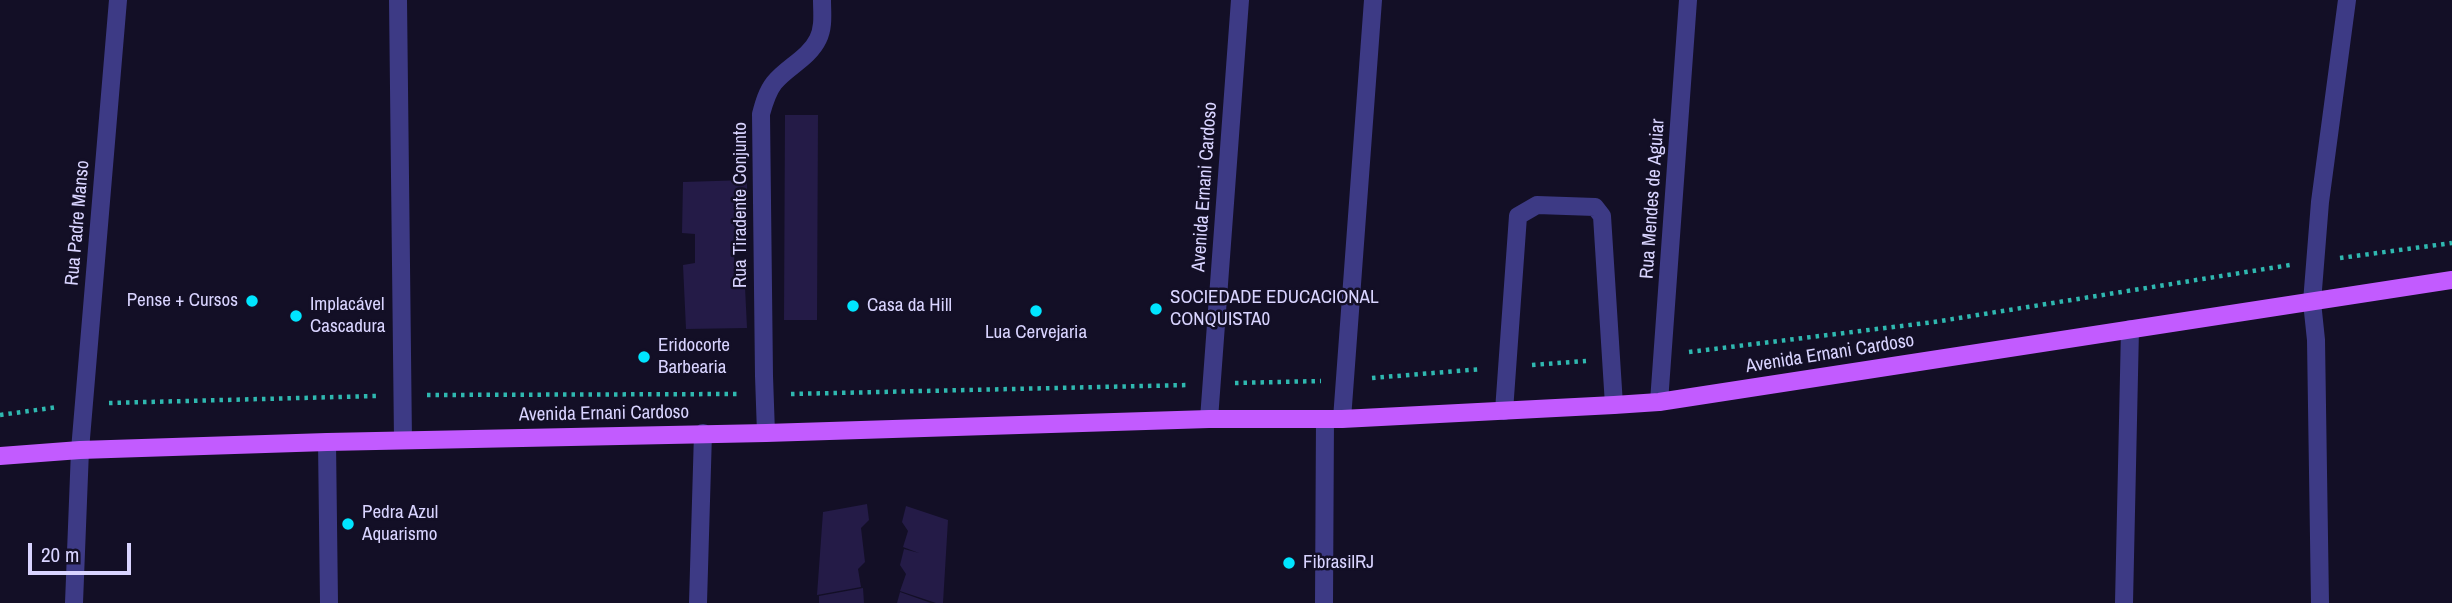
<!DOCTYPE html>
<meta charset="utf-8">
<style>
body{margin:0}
#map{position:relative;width:2452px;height:603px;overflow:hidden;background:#130f26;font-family:"Archivo Narrow",sans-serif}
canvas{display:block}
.scale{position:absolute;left:28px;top:543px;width:103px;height:32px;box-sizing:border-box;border:4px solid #d9d4ff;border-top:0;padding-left:9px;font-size:21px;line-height:24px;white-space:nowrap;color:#d9d4ff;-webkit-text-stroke:5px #130f26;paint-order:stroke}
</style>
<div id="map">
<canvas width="2452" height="603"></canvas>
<div class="scale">20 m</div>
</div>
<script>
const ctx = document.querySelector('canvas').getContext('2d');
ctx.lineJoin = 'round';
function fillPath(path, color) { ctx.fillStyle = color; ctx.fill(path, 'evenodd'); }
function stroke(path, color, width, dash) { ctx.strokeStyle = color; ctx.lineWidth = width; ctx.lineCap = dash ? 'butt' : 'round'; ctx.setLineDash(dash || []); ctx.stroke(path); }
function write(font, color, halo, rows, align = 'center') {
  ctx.font = font + ' "Archivo Narrow",sans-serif'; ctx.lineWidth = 5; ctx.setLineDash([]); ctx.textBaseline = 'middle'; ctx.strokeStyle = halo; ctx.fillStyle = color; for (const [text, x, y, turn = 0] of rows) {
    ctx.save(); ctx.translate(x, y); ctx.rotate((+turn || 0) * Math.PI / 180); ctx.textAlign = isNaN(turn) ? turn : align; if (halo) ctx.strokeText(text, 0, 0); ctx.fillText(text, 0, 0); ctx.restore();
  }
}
const building = new Path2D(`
 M785,115h33l-1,205h-33z
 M747,180v54l-12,-1 -1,32 10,1 3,62 -61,1 -3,-64 12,-2v-29l-13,-1 1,-51z
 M867,504l2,16 -8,8 4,34 -7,7 3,18 -44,8 6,-83z
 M906,506l42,14 -5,83h-7l-36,-12 6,-17 -6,-9 4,-16 15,4 -16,-6 5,-16 -6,-9z
 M863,588l1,15h-45v-7z
 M900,592l31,11h-34z`);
const path = new Path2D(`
 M2340,258l112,-15
 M1689,352l245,-30 356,-57
 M1532,365l54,-4
 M1372,378l110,-9
 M1235,383l86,-2
 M791,394l397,-9
 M427,395l313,-1
 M109,403l267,-7
 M0,415l58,-8`);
const service = new Path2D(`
 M398,0l5,440
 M2312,302l4,38 4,263
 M1504,411l14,-195 19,-11 58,2 7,9 12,189
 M1324,603l1,-184`);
const minor = new Path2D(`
 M2312,302l8,-100 27,-202
 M1659,402l29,-402
 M1209,419l31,-419
 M1342,419l31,-419
 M766,433l-2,-57 -3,-262c3,-11 6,-22 13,-31 13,-16 35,-25 44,-44 6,-12 4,-26 4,-39
 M327,442l2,161
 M698,603l5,-170
 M2124,603l6,-274`);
const tertiary = new Path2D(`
 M74,603l6,-153 38,-450`);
const primary = new Path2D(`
 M0,456l80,-6 247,-8 439,-9 443,-14h133l272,-14 45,-3 793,-122`);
const markers = [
 [252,301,7,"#00e5ff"],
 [853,306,7,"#00e5ff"],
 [1156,309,7,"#00e5ff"],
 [1036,311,7,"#00e5ff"],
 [296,316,7,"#00e5ff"],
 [644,357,7,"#00e5ff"],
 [348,524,7,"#00e5ff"],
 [1289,563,7,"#00e5ff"]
];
const streetNames = [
 ["Avenida Ernani Cardoso",1205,187,-86],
 ["Rua Mendes de Aguiar",1653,199,-86],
 ["Rua Tiradente Conjunto",741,205,-90],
 ["Rua Padre Manso",78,223,-85],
 ["Avenida Ernani Cardoso",1830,354,-9],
 ["Avenida Ernani Cardoso",604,414,-1]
];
const poiNames = [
 ["SOCIEDADE EDUCACIONAL",1170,298],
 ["CONQUISTA0",1170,320],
 ["Pense + Cursos",238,301,"right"],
 ["Implacável",310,305],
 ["Cascadura",310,327],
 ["Casa da Hill",867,306],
 ["Lua Cervejaria",1036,333,"center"],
 ["Eridocorte",658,346],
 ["Barbearia",658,368],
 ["Pedra Azul",362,513],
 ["Aquarismo",362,535],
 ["FibrasilRJ",1303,563]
];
fillPath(building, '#241b47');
stroke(path, '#2fb8b0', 4.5, [3.5, 5]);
stroke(service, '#3d3a85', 18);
stroke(minor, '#3d3a85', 18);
stroke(tertiary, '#3d3a85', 18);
stroke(primary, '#c25bff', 18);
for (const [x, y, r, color] of markers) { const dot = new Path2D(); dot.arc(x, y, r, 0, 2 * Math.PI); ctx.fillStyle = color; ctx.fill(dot); stroke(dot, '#130f26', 2.5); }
write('19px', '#d9d4ff', '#130f26', streetNames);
write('19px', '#d9d4ff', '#130f26', poiNames, 'left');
</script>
